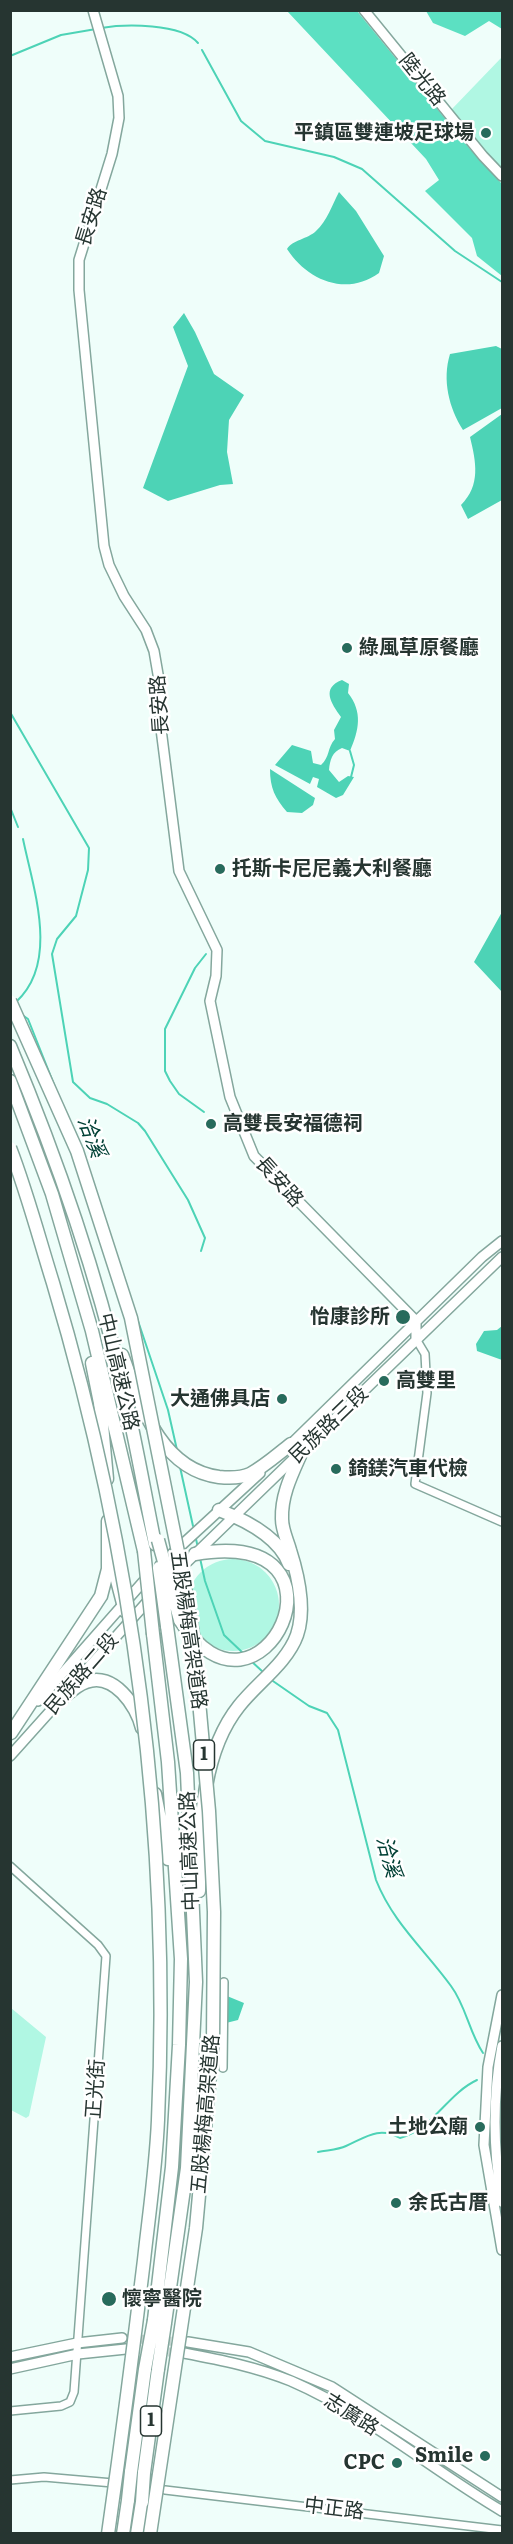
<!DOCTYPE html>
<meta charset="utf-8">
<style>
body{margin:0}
#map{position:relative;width:513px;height:2544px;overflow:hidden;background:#effefa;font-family:Literata,serif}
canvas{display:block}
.frame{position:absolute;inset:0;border:12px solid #263531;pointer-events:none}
</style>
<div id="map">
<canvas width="513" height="2544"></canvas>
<div class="frame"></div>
</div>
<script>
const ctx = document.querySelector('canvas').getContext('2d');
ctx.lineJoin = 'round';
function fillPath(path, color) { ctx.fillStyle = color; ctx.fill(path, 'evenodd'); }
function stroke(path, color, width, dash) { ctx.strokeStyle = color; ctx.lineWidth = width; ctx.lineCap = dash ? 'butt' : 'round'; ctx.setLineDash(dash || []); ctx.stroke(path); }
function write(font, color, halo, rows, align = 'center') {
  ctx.font = font + ' Literata,"Noto Sans TC",serif'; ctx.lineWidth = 5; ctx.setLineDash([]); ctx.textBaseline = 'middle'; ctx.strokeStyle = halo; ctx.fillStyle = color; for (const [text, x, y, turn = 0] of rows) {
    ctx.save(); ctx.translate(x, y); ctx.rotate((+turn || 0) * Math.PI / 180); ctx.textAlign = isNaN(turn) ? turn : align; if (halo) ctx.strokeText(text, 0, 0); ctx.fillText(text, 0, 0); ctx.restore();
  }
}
const green = new Path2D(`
 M502,57v115l-51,-62z
 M187 1605a46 46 0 1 1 92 0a46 46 0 1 1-92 0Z
 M11,2008l35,29 -17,79 -3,2 -15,-8z`);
const forest = new Path2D(`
 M287,11h70l113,138 32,35v92l-25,-20 -5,-18 -47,-47 14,-11 -13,-21z
 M426,11h76v18l-13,-8 -24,15 -32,-13z`);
const water = new Path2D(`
 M339,192l17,19 28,45 -5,17c-33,24 -72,7 -92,-24 5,-9 21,-10 29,-18 11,-10 16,-26 23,-39z
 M184,313l11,19 19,42 30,21 -15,25 -2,32 6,32 -13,1 -52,16 -25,-13 45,-122 -15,-39z
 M496,346l6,3v59l-39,22c-14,-22 -21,-50 -13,-76z
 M502,414v86l-34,19 -7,-14c20,-20 15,-43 9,-68z
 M342,680l7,4 -1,9c15,19 11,37 2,58l-8,-3c-10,4 -12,12 -13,22l10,12 9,-6 6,1 -11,18 -7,3 -19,-11 2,-8 -6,-2 -3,7 -35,-19 17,-20 19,6 2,12 8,2c9,-8 6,-17 14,-26l-1,-9 7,-13c-10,-14 -20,-29 1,-37z
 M270,769l45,29 -2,7 -11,8 -15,-1c-12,-14 -17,-24 -17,-43z
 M502,912v80l-28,-30z
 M502,1326v34l-25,-9 -1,-7 8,-13 13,-1z
 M227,1996l17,7 -6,17 -12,3z`);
const stream = new Path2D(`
 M101,28c24,-4 80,-5 97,15
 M202,50l39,71 24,20 69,16 28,12 93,82 47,31
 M10,56l51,-21 35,-6
 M10,712l79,136 -1,22 -12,46 -19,23 -5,15 21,128 17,16 17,6 31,19 7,8 43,69 17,38 -4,13
 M350,751l4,14 -3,12
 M10,807l8,20
 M16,1002c44,-40 17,-114 7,-163
 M21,1014l7,5 27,68
 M204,1112l-25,-18 -9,-13 -5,-10v-42l30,-61 11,-14
 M137,1318l31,92 9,40
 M180,1467l13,59
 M196,1539l2,9
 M200,1558l5,23 19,54 19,18
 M250,1660l13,12
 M270,1679l39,27 18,7 11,17 38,150c17,43 49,70 75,106 15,20 18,46 32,67
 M318,2152c9,-2 20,-2 28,-6 20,-9 33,-20 54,-8 33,-9 47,-44 77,-58`);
const secondaryTunnel = new Path2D(`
 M122,2338l63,4
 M128,2349l55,4`);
const street = new Path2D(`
 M416,1339l9,15 2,39 -12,91 87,38
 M10,1866l88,79 8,11 -32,436 -4,10 -9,4 -51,5
 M223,2068l1,-86
 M10,2480l34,-3 69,6
 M165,2490l337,40`);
const secondary = new Path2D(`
 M93,10l25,86 1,22 -7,36 -33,106v30l25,256 5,19 15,31 22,34 8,21 5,29 2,49 18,142 38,79 -1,26 -6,25 20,96 24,59 162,165v18
 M364,10l119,146 19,20
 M288,1447l194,-190 20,-16
 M160,1565l100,-92
 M71,1687l84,-94 347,-336
 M38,1701l112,-127
 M10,1756l52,-58
 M502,1995l-14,72 -4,78 18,105
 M502,2046c-10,53 -9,103 0,156
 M188,2342l61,10 83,35 170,110
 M184,2353c37,7 72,14 107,28 76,33 141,89 211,130
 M10,2357l67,-14 45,-5
 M10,2369l68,-15 48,-5`);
const highway = new Path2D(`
 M10,1046c46,110 85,221 112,337 13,53 22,107 33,161
 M10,1081l42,113 40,137 52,220
 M122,1355c18,47 37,114 97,122 10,1 22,1 31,-3 15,-8 28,-20 41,-30
 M92,1363l8,40 7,76
 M219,1510c26,10 60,27 70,54
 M112,1561l13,50
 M180,1620c79,128 188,-96 15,-66
 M153,1634l15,128 13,197 -2,86 -7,122 -18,153
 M59,1701c8,-6 17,-16 27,-19 27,-11 51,24 56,46
 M11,1733l90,-137 7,-27v-48
 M155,1794l13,65
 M199,1891c2,-61 0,-135 40,-185 18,-23 48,-43 58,-71 9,-26 1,-60 -7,-85 -3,-11 -8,-20 -8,-31 -1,-25 11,-47 21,-70
 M165,2323l22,-155 9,-186 -9,-209 -20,-147
 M131,2472l14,-103
 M144,2473l14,-104
 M123,2534l5,-34
 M137,2534l5,-32`);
const highwayBridge = new Path2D(`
 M10,1001l67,150 54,167 54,269 8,48 16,176 5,101 -1,130 -17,186 -46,306
 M10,1148c17,44 29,90 43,135 81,271 118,554 105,837 -2,47 -9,94 -14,140 -11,92 -23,183 -36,274
 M158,1540l22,80
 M144,1551l9,83
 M159,1568l8,58
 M145,2369l9,-49
 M158,2369l7,-46
 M128,2500l3,-28
 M142,2502l2,-29`);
const markers = [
 [486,133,6,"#286b5c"],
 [347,648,6,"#286b5c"],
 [220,869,6,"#286b5c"],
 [211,1124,6,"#286b5c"],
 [403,1317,8,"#286b5c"],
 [384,1381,6,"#286b5c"],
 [282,1399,6,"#286b5c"],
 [336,1469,6,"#286b5c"],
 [480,2127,6,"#286b5c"],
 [396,2203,6,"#286b5c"],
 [109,2299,8,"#286b5c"],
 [485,2456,6,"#286b5c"],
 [397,2463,6,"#286b5c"]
];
const shields = [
 [204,1755,21],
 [151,2421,21]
];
const shieldNames = [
 ["1",204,1755],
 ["1",151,2421]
];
const streetNames = [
 ["陸光路",422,80,51],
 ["長安路",92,217,-73],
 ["長安路",160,705,-94],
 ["長安路",279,1182,48],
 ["中山高速公路",118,1372,77],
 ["民族路三段",329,1425,-44],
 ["五股楊梅高架道路",188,1630,82],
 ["民族路二段",82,1674,-49],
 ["中山高速公路",190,1851,-92],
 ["正光街",96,2089,-86],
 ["五股楊梅高架道路",206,2114,-85],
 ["志廣路",351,2415,32],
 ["中正路",334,2509,7]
];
const poiNames = [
 ["平鎮區雙連坡足球場",474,133,"right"],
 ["綠風草原餐廳",359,648],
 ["托斯卡尼尼義大利餐廳",232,869],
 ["高雙長安福德祠",223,1124],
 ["怡康診所",390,1317,"right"],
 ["高雙里",396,1381],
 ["大通佛具店",270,1399,"right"],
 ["錡鎂汽車代檢",348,1469],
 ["土地公廟",468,2127,"right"],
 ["余氏古厝",408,2203],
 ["懷寧醫院",122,2299],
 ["Smile",473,2456,"right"],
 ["CPC",385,2463,"right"]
];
const waterNames = [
 ["洽溪",91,1137,69],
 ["洽溪",388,1857,75]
];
fillPath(green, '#b0f7e3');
fillPath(forest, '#5ce0c2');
fillPath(water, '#4dd3b6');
stroke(stream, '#4dd3b6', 2);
stroke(secondaryTunnel, '#c7d6d2', 9, [9, 4.5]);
stroke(street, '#84a79d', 10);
stroke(secondary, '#84a79d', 12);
stroke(highway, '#84a79d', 15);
stroke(street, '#fff', 7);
stroke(secondary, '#fff', 9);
stroke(highway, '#fff', 12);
stroke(highwayBridge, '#84a79d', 15, []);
stroke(highwayBridge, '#fff', 12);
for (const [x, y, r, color] of markers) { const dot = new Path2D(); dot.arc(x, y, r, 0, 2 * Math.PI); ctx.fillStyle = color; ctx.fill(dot); stroke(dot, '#fff', 2); }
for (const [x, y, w] of shields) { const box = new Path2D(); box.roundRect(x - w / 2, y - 15, w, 30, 4.5); ctx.fillStyle = '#fff'; ctx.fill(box); stroke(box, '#263531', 1.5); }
write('bold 18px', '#263531', null, shieldNames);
write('20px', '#263531', '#fff', streetNames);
write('bold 20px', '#263531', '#fff', poiNames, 'left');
write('italic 21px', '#014035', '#fff', waterNames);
</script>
